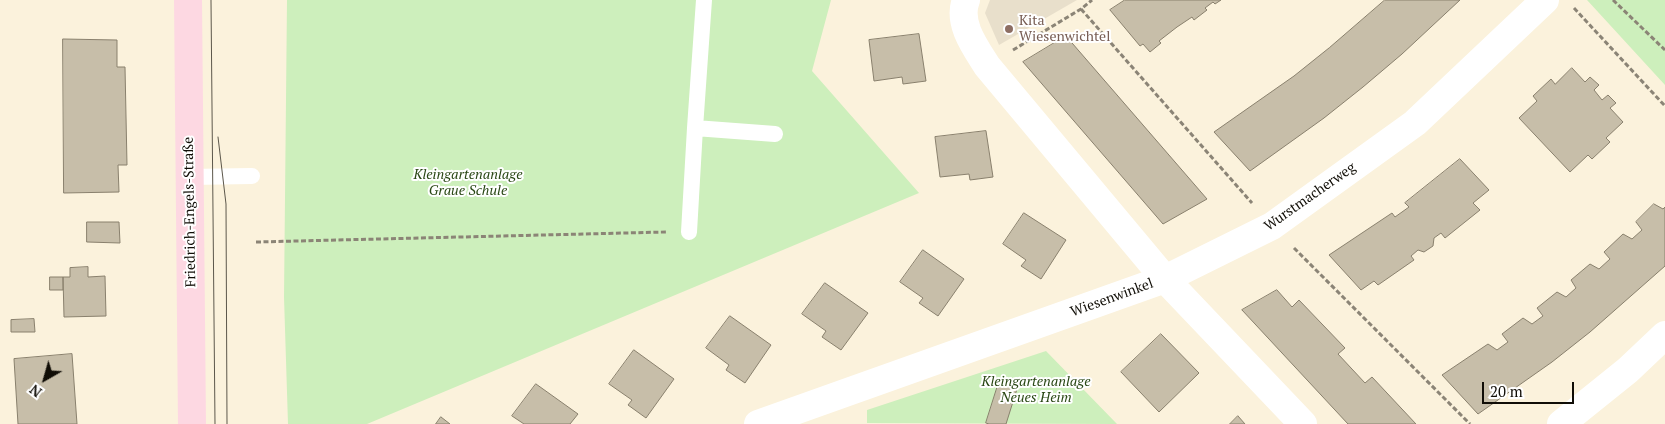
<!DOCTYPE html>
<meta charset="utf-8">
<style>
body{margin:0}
#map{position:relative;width:1665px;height:424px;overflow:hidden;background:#fbf2dc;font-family:"PT Serif",serif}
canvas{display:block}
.north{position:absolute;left:20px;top:354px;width:50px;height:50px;-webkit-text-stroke:4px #fff;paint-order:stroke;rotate:218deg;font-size:14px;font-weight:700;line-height:20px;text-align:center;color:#100d06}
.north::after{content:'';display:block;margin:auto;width:18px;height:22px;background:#100d06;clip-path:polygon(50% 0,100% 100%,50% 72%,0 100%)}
.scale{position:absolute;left:1482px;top:382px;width:92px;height:22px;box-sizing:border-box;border:2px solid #100d06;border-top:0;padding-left:6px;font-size:15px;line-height:18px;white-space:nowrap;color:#100d06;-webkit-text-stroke:4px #fff;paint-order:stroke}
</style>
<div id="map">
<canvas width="1665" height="424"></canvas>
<div class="north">N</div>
<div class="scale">20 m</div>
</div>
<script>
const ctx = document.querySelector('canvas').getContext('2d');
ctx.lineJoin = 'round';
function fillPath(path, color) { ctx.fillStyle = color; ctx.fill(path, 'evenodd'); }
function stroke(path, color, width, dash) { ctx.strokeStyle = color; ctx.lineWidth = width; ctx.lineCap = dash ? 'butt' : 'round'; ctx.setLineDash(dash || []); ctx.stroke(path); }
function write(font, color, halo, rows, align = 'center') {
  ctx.font = font + ' "PT Serif",serif'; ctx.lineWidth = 4; ctx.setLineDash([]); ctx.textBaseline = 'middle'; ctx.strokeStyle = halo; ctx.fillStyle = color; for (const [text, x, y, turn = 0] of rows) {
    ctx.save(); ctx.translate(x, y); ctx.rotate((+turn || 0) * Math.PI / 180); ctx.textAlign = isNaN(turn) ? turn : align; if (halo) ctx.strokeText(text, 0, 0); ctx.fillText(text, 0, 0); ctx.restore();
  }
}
const education = new Path2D(`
 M990,0h87l-78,45 -14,-32z`);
const green = new Path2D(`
 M287,0h544l-19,71 107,122 -552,231h-79l-4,-127z
 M1588,0h77v85l-78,-85z
 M1046,351l71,73 -250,-1v-13z`);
const building = new Path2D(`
 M1125,0h96l-6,4 -2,-2 -8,6 2,2 -13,10 -2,-3 -15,10 -18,14 2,2 -11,9 -7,-8 -3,2 -30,-36z
 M1385,0h75l-58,54 -39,33 -39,31 -74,53 -36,-39 80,-56 35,-28z
 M919,34l7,47 -23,3 -1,-7 -28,4 -5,-41z
 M1066,36l141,163 -44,25 -140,-162z
 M63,39l54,1v27h8l2,98h-9l1,27 -55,1z
 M1572,68l13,14 5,-5 9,8 -5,5 8,10 6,-5 8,8 -6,5 13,14 -17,16 4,4 -18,17 -4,-4 -18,17 -51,-54 18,-17 -4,-5 18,-17 4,5z
 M986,131l7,46 -23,3 -1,-6 -29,3 -5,-40z
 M1460,159l29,31 -16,13 7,7 -35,28 -4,-5 -7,5 -1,8 -9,6 -6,-2 -7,6 3,4 -36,25 -4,-4 -13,9 -32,-35 63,-42 3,4 14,-10 -4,-4z
 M1654,204l9,5 2,-2v59l-75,66 -38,30 -74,52 -36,-39 46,-31 9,6 11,-8 -6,-8 21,-16 9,6 11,-8 -6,-8 20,-16 9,5 10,-9 -5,-8 19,-16 9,5 11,-10 -6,-7 19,-18 9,5 10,-9 -6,-8z
 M1024,213l42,27 -25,39 -20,-13 5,-6 -23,-16z
 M87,222h32l1,21 -33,-1z
 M923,250l41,29 -26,37 -19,-13 4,-5 -23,-16z
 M88,267v10l17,-1 1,40 -42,1 -1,-40h7v-9z
 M50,277h13v13h-13z
 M825,283l43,30 -27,37 -19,-13 4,-6 -24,-17z
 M1277,290l15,17 7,-7 46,48 -7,6 27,29 7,-6 44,47h-68l-106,-114z
 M730,316l41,29 -26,38 -19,-13 3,-5 -23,-17z
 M34,319l1,13h-24v-12z
 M1161,334l38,39 -40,39 -38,-40z
 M634,350l40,29 -28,39 -18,-13 4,-5 -23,-16z
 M72,354l5,70h-59l-4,-65z
 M999,382l18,7 -11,35h-17l-3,-1z
 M536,384l42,30 -8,10h-46l-12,-8z
 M1238,416l7,8h-15z
 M441,417l9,7h-14z`);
const path = new Path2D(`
 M1613,0l52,50
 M1574,8l91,98
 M1081,9l171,194
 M1013,50l68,-41 11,-9
 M256,242l410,-10
 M1294,248l176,176`);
const lane = new Path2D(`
 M695,128l80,6
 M189,177l63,-1
 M689,232l6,-104 9,-128`);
const street = new Path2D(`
 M966,0c-9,23 9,47 21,66l178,213 138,145
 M758,424l407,-145 107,-53 143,-103 130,-123
 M1561,424l67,-54 37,-35`);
const secondary = new Path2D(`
 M188,0l4,424`);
const tram = new Path2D(`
 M211,0l4,424
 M218,137l8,67 1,220`);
const markers = [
 [1009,29,5,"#8d6e63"]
];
const educationNames = [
 ["Kita",1019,21],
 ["Wiesenwichtel",1019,37]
];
const parkNames = [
 ["Kleingartenanlage",468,175],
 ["Graue Schule",468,191],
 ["Kleingartenanlage",1036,382],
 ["Neues Heim",1036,398]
];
const streetNames = [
 ["Wurstmacherweg",1310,197,-35],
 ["Friedrich-Engels-Straße",190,212,-91],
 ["Wiesenwinkel",1112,298,-20]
];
fillPath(education, '#e8dfcb');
fillPath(green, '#cdefbc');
fillPath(building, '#c7bea9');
stroke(building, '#89806d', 1);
stroke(path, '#8b8476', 3, [5, 2.5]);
stroke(lane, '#fff', 16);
stroke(street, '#fff', 28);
stroke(secondary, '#fdd8e2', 28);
stroke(tram, '#5c574b', 1);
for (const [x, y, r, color] of markers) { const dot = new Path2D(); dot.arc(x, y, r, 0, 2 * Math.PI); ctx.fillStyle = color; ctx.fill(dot); stroke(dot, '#fff', 2); }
write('14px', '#785e54', '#fff', educationNames, 'left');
write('italic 14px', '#294714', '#fff', parkNames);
write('14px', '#100d06', '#fff', streetNames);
</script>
